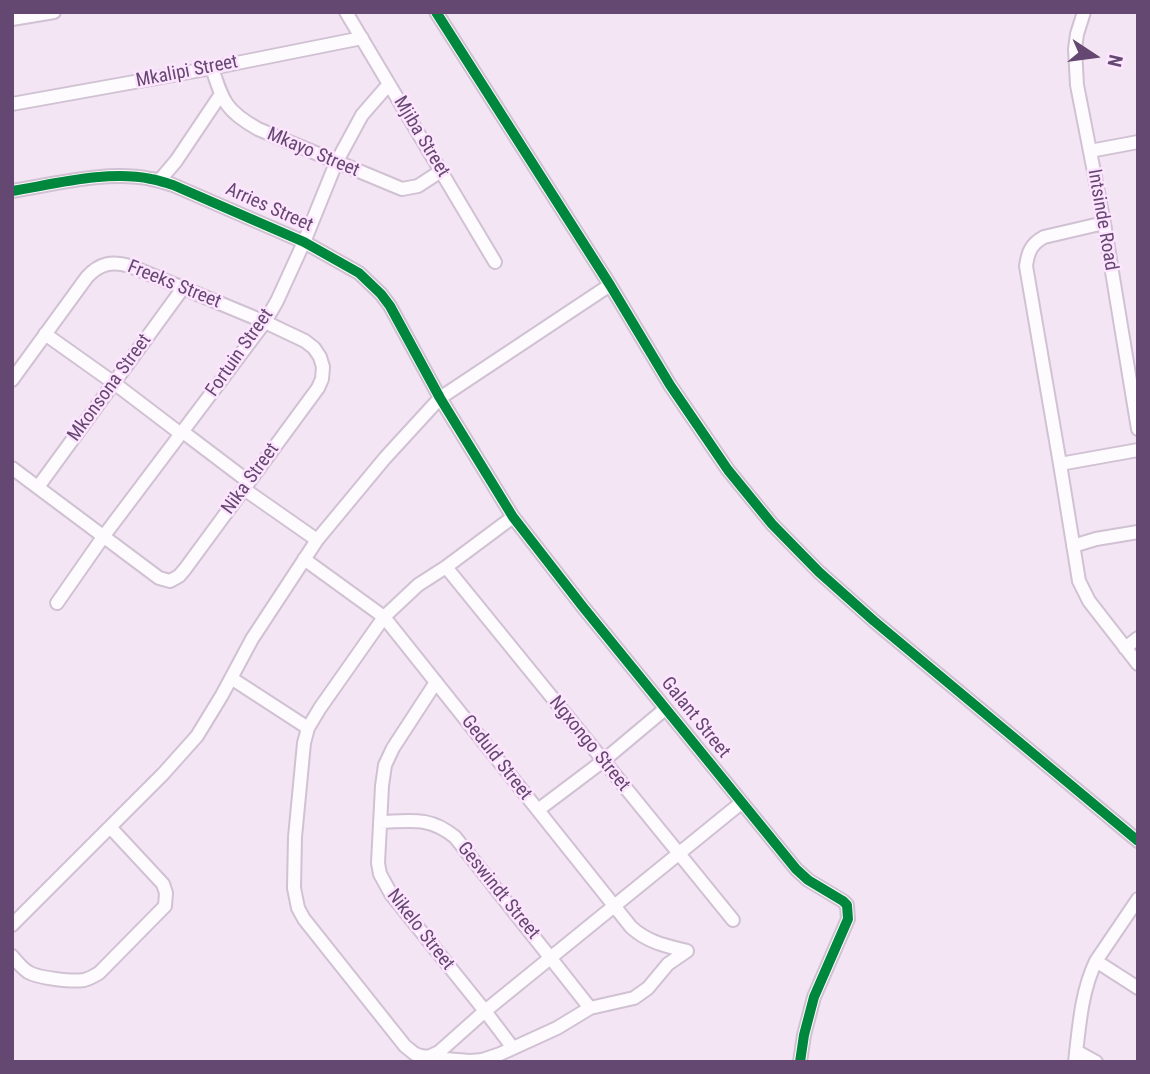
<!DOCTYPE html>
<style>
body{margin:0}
#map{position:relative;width:1150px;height:1074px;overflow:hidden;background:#f4e5f5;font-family:"Roboto Condensed",sans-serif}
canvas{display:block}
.frame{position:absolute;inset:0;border:14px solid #654871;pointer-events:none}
.north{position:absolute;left:1059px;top:21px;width:70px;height:70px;-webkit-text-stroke:5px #fee5ff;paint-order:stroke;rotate:103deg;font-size:19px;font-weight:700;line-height:28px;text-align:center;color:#654871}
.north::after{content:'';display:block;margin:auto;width:24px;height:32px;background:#654871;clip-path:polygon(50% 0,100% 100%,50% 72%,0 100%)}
</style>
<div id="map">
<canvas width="1150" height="1074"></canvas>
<div class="frame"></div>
<div class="north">N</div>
</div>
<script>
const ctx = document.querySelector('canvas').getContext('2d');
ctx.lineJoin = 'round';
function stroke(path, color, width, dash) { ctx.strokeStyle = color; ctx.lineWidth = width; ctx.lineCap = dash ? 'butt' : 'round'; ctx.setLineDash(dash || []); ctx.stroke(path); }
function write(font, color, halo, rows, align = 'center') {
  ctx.font = font + ' "Roboto Condensed",sans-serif'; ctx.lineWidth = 5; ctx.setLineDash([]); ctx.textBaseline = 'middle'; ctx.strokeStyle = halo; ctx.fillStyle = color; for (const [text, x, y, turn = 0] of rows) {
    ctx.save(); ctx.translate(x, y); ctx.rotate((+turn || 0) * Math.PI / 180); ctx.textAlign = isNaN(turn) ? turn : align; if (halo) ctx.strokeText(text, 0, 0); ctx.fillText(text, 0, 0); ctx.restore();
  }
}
const minor = new Path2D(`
 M346,12l149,250
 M436,12l174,273 60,100 58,85 44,54 47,48 55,49 264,220
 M1084,12l-7,22 -2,15 2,36 27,138 34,206
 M12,19l42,-7
 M212,68c11,34 14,43 46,61l144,60 16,-3 23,-15
 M12,104l200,-36 150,-30
 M1090,151l48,-9
 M159,181l17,-20 45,-67
 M12,191c43,-7 96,-21 139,-12 7,1 15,4 22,6l131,57 55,31 22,21 9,12 50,92 73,119 70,90 213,262 12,11 35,21 4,4 1,14 -34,78 -10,38 -4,27
 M1104,223l-60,14c-13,7 -16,15 -18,29l34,198 19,117 10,20 49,63
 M45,334l69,49 67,51
 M12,380l75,-103c13,-14 25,-16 43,-11l135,56 40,19 9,7 6,9 3,10 -1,12 -4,9 -133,181 -6,7 -9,5 -11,-3 -147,-110
 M183,432l66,50
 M1060,464l78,-14
 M38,487l145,-199
 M244,489l73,51
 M513,517l-67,50 -28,18 -34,32 -64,91 -12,20 -4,15 -9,94 -1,51 4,20 6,11 101,127 10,8 6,2 7,1 11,-5 46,-41 256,-208
 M1073,546l23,-7 42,-7
 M304,559l80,58 247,310c16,15 35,19 56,24
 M446,567l287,353
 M57,603l46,-66 162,-215 12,-21 27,-59 32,-79 26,-48 27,-31
 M1125,648l13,-10
 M231,678l77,50
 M436,682l-43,66 -8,17 -3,21 -4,77 2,11 11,20 94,117 28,37
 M538,810l65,-49 62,-52
 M380,822c31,-1 49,-6 75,15l135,171
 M12,925l151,-151 34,-38 25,-41 30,-56 65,-99 68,-82 55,-60 170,-113
 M12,956c5,6 10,12 16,16 10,6 44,10 56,8 5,-1 10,-4 15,-7l66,-67 1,-13 -3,-9 -53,-57
 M1096,961l42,27
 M1076,1051l20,11
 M434,1055l11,4 25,2 12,-1 18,-6 57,-26 33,-20 44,-10 14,-10 20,-24 19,-13
 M1075,1062c4,-34 6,-70 21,-101l42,-62`);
const cycleway = new Path2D(`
 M436,12l174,273 60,100 58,85 44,54 47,48 55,49 264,220
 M12,191c43,-7 96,-21 139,-12 7,1 15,4 22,6l131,57 55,31 22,21 9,12 50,92 73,119 70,90 213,262 12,11 35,21 4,4 1,14 -34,78 -10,38 -4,27`);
const streetNames = [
 ["Mkalipi Street",187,72,-11],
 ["Mjiba Street",421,137,59],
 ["Mkayo Street",313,153,23],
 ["Arries Street",269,208,24],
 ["Intsinde Road",1102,220,80],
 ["Freeks Street",174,285,22],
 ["Fortuin Street",240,353,-55],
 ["Mkonsona Street",110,388,-54],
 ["Nika Street",251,479,-54],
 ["Galant Street",695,718,51],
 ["Ngxongo Street",589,744,51],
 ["Geduld Street",496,758,52],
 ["Geswindt Street",498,891,51],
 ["Nikelo Street",420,930,52]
];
stroke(minor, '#d0c1d3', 16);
stroke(minor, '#fdfbfe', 12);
stroke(cycleway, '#00873e', 10);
write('19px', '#654871', '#fee5ff', streetNames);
</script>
